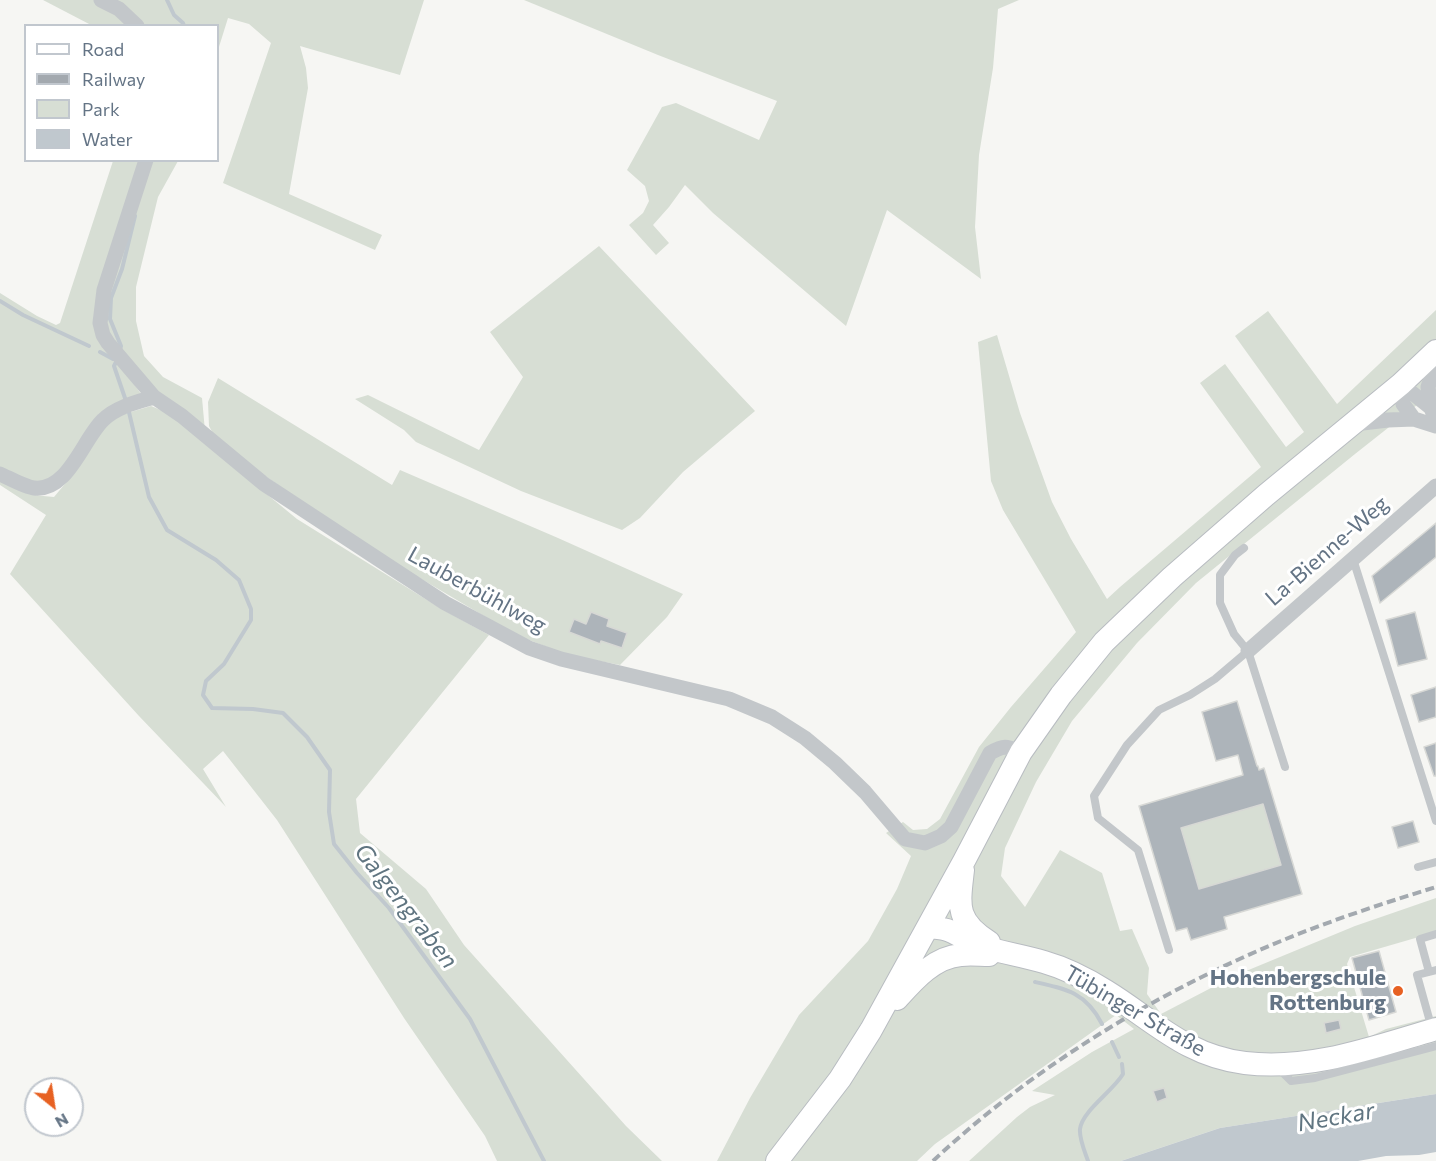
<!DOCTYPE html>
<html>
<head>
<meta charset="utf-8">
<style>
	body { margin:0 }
	#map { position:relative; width:1436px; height:1161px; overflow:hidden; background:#f6f6f3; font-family:Commissioner,sans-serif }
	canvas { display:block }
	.legend { position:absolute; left:24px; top:24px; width:195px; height:138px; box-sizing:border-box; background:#fff; border:2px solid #c1c7ce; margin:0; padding:8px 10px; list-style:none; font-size:18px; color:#647485 }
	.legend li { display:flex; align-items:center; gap:12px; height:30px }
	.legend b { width:30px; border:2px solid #c1c7ce }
	.north { position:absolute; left:24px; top:1077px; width:60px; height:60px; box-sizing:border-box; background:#fff; border:2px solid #c1c7ce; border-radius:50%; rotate:150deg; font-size:16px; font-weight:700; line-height:24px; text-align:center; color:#647485 }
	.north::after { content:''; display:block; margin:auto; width:21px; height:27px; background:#e76122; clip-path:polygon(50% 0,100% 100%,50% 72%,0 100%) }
</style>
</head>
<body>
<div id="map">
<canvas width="1436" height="1161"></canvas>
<ul class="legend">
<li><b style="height:8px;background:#fff"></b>Road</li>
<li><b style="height:8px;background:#a3a9af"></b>Railway</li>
<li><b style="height:16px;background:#d7ded4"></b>Park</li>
<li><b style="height:16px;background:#c0c8ce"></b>Water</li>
</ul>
<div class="north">N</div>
</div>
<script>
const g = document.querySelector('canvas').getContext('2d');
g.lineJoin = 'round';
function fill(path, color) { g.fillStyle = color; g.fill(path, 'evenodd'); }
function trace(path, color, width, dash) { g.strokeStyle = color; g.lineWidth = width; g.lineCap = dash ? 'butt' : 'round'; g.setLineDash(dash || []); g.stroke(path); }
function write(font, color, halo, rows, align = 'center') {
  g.font = font + ' Commissioner,sans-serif'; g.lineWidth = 6; g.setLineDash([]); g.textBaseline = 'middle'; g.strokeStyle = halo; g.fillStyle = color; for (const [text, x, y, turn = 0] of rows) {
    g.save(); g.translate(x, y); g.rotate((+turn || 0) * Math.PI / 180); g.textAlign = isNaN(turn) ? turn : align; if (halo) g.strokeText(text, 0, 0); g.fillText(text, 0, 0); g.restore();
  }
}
const green = new Path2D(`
	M 43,0 L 424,0 L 400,75 L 300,46 L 306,68 L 308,88 L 289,194 L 382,235 L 375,250 L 223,183 L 271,43 L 249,24 L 228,18 L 218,50 L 218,26 L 91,25 Z
	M 524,0 L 1019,0 L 998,9 L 993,68 L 979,155 L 975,227 L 981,279 L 887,210 L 846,326 L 713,213 L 685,185 L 669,207 L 653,225 L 669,243 L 656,255 L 629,225 L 643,213 L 649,201 L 645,186 L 627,170 L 662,107 L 676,103 L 759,140 L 777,101 L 658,55 Z
	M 113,161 L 178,161 L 158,197 L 136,287 L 136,321 L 144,356 L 163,377 L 202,398 L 205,431 L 129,377 L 141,394 L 118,406 L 61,473 L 41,484 L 0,471 L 0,293 L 37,316 L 56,325 L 60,323 Z
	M 599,246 L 755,411 L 683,472 L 640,518 L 622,530 L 521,491 L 416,442 L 404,430 L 355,399 L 368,395 L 479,450 L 523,377 L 490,332 Z
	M 1436,310 L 1436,390 L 1355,454 L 1196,583 L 1137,643 L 1072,721 L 1036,782 L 1005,848 L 1001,876 L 1025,907 L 1060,850 L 1102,873 L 1120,931 L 1132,929 L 1149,968 L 1147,994 L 1161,1014 L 1234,976 L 1355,926 L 1436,898 L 1436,932 L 1350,957 L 1347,964 L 1369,1037 L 1386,1029 L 1436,1016 L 1436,1094 L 1220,1128 L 1121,1161 L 969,1161 L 1017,1117 L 1030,1107 L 1055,1095 L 1032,1091 L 1092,1052 L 1134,1029 L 1116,1015 L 935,1144 L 917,1161 L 717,1161 L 750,1098 L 799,1015 L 868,941 L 897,889 L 911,856 L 886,833 L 903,822 L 913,830 L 927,829 L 940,819 L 979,747 L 1011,707 L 1076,632 L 1003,510 L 991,481 L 978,342 L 997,335 L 1020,413 L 1052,502 L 1071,539 L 1107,599 L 1120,587 L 1261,467 L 1200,383 L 1225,364 L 1286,447 L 1304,432 L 1235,336 L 1268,311 L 1337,404 Z
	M 218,378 L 392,485 L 400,470 L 558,538 L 683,594 L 667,617 L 620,665 L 568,655 L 516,635 L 364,545 L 218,443 L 209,426 L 208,402 Z
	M 151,406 L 168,413 L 297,519 L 440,608 L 489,635 L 356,799 L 360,833 L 426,889 L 464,945 L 626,1126 L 662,1161 L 497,1161 L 485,1136 L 404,1018 L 277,820 L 223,751 L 203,769 L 226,807 L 139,716 L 10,574 L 46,515 L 0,485 L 0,478 L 33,495 L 54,497 L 69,479 L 92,441 L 114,417 Z
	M 1263,804 L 1281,865 L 1199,889 L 1181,828 Z`);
const water = new Path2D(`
	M 1436,1094 L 1436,1152 L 1419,1155 L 1386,1156 L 1358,1161 L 1121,1161 L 1220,1128 Z`);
const stream = new Path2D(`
	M 167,0 L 174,15 L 183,23 L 184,26
	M 0,301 L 23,315 L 89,346
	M 120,350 L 121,346 L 110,319 L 111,298 L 122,269 L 135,216
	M 100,352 L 113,359
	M 117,360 L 114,366 L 126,401
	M 128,408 L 149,497 L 167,530 L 216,560 L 239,580 L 251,609 L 251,620 L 224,664 L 206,681 L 203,695 L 212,708 L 253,709 L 283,713 L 307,737 L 330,770 L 329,812 L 334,844 L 357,873 L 389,908 L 470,1019 L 544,1161
	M 1035,982 C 1067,989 1086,993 1102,1024
	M 1112,1042 L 1119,1057
	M 1088,1161 C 1085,1152 1079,1139 1080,1129 C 1082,1111 1113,1091 1123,1074 L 1122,1064`);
const building = new Path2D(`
	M 1436,523 L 1436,557 L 1380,603 L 1372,576 Z
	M 591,612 L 609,619 L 607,626 L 627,633 L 622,648 L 601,641 L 600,644 L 569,632 L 574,619 L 586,624 Z
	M 1415,612 L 1427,659 L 1398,666 L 1386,620 Z
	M 1436,687 L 1436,717 L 1419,722 L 1411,695 Z
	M 1237,701 L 1257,766 L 1258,766 L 1259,770 L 1264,768 L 1302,894 L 1224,917 L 1227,929 L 1191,940 L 1187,928 L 1176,931 L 1139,806 L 1243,775 L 1238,755 L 1216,761 L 1202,712 ZM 1263,804 L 1281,865 L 1199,889 L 1181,828 Z
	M 1436,743 L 1436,776 L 1434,776 L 1424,747 Z
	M 1413,821 L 1419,842 L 1398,848 L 1392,827 Z
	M 1379,951 L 1396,1012 L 1369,1020 L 1352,958 Z
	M 1339,1020 L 1341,1029 L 1326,1033 L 1324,1023 Z
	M 1164,1088 L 1167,1098 L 1157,1102 L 1153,1091 Z`);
const service = new Path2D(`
	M 1244,548 L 1235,555 L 1220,575 L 1220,603 L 1234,634 L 1248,651 L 1285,767
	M 1353,559 L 1436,821
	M 1418,867 L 1436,862
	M 1169,950 L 1138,850 L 1098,818 L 1094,796 L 1127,745 L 1159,710 L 1190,695 L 1215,679 L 1248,651
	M 1429,972 L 1420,939 L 1436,934
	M 1432,1029 L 1417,975 L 1436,970
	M 1279,1069 L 1291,1081 L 1315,1078 L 1436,1046`);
const minor = new Path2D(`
	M 101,0 L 119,9 L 137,26
	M 146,160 L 104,290 L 100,323 L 103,335 L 108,343 L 154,397 L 182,416 L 264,484 L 445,603 L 529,648 L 561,659 L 729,699 L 772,717 L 805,738 L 835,763 L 865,792 L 905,839 L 925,843 L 941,836 L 951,827 L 990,753 C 1004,745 1006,746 1021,752
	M 1436,364 L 1428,387 L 1431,408 L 1436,420
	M 1401,384 L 1403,404 L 1414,419
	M 1401,384 L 1431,408
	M 1354,424 L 1388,420 L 1414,419 L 1436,426
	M 0,474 C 9,478 25,487 34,488 C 68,492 83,439 103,420 C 116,407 137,402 154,397
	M 1248,651 L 1436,486`);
const secondary = new Path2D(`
	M 963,870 C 959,905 955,921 989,942
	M 928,927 C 935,928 943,928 950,931 C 958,934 965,940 974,944 C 997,952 1021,955 1044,962 C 1065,968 1087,979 1106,991 C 1153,1020 1186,1056 1245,1063 C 1310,1071 1374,1047 1436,1029
	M 897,999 C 914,980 934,957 961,955 C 970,954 980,955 989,955
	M 777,1161 L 840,1079 L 871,1030 L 964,861 L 1021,752 L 1061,695 L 1104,642 L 1172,577 L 1266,495 L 1401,384 L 1436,351`);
const rail = new Path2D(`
	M 933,1161 C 1032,1068 1155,993 1281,941 C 1332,920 1384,903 1436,887`);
const markers = [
	[1398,991,6,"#e76122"]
];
const streetNames = [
	["La-Bienne-Weg",1327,551,-41],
	["Lauberbühlweg",477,590,29],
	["Tübinger Straße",1135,1011,30]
];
const poiNames = [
	["Hohenbergschule",1386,978],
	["Rottenburg",1386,1003]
];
const waterNames = [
	["Galgengraben",406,906,52],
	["Neckar",1336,1117,-10]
];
fill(green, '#d7ded4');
fill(water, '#c0c8ce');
trace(stream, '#c0c8ce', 4);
fill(building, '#adb4ba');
trace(building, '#d7d8d5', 1.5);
trace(secondary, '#b8bcc1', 24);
trace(service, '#c3c7ca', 8);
trace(minor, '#c3c7ca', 15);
trace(secondary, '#fff', 22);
trace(rail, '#a3a9af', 4, [9, 4.5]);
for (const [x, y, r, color] of markers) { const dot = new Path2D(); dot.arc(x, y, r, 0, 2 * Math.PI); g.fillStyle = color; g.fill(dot); trace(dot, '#fff', 2); }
write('22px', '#647485', '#fff', streetNames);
write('bold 22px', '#647485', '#fff', poiNames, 'right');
write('italic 24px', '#607581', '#fff', waterNames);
</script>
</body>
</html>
